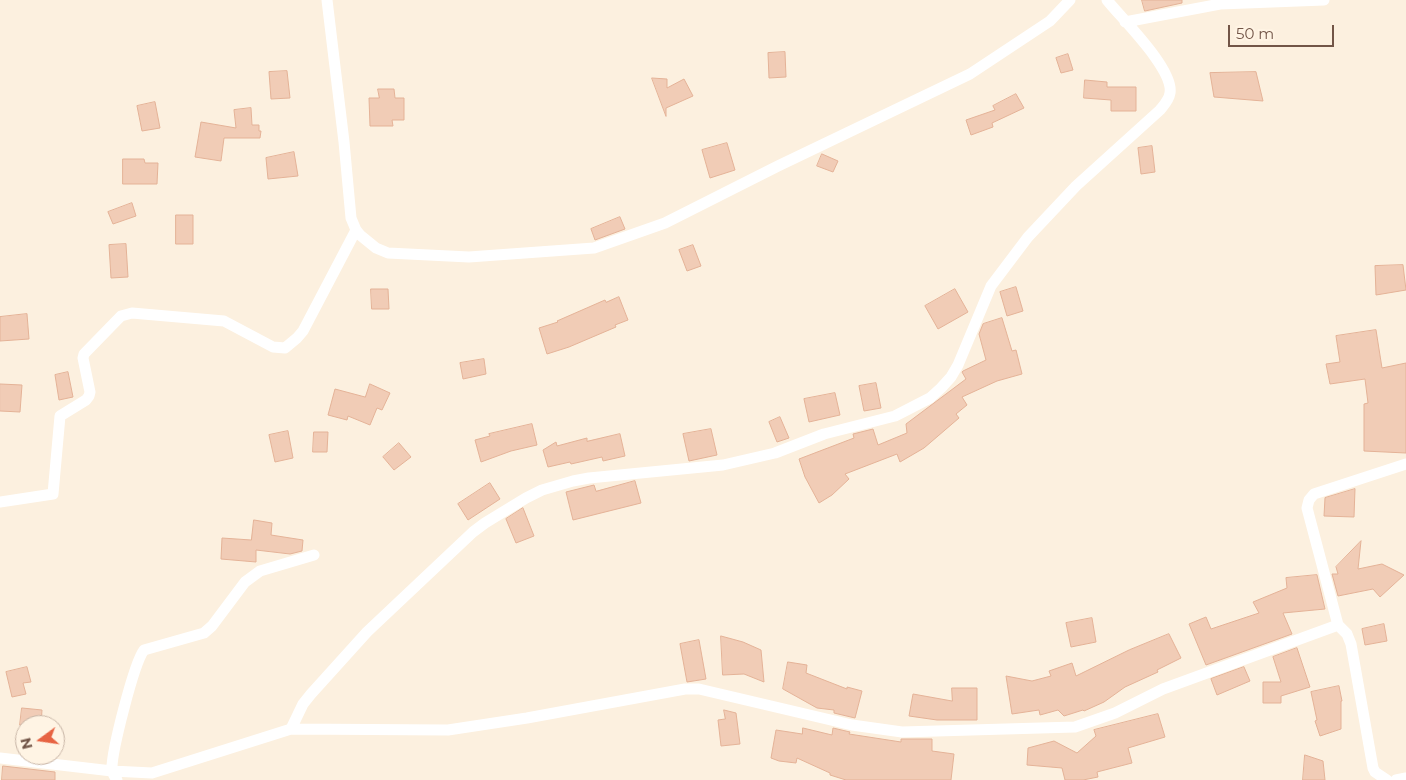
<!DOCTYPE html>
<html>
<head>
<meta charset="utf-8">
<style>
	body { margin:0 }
	#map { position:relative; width:1406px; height:780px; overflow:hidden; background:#fcf0df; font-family:Montserrat,sans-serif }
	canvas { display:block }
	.north { position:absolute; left:15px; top:715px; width:50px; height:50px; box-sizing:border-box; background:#fff4e4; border:1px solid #c7b4a5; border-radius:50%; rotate:256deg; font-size:14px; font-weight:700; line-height:20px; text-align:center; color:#725547 }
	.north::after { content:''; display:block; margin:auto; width:18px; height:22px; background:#e76342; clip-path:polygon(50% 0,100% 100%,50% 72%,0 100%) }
	.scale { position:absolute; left:1228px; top:25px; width:106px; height:22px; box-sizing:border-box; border:2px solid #725547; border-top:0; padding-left:6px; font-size:15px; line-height:18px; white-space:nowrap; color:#725547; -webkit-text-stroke:4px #fff4e4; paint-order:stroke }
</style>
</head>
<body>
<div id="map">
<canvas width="1406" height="780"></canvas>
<div class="north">N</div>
<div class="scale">50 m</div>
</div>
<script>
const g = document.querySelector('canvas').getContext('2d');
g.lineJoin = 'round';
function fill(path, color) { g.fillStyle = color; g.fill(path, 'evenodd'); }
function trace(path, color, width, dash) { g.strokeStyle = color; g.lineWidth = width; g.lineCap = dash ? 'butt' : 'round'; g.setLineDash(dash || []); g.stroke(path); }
const building = new Path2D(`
	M 1142,0 L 1182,0 L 1182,3 L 1145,11 Z
	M 785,52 L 786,77 L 769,78 L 768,53 Z
	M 1068,54 L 1073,70 L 1061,73 L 1056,58 Z
	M 287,71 L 290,98 L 271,99 L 269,72 Z
	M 1256,72 L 1263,101 L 1214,97 L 1210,73 Z
	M 652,78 L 667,79 L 667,88 L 684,79 L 693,96 L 666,108 L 666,116 Z
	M 1085,80 L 1107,82 L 1107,87 L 1136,87 L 1136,111 L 1111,111 L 1111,100 L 1084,98 Z
	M 378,89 L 394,89 L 395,98 L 404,98 L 404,120 L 392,120 L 393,126 L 370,126 L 369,98 L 379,98 Z
	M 1016,94 L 1024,108 L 992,123 L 993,127 L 971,135 L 966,120 L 995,110 L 993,106 Z
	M 155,102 L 160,128 L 142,131 L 137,106 Z
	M 251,108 L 252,125 L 259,125 L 259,131 L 261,131 L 260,138 L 224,138 L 221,161 L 195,157 L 201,122 L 236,128 L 234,110 Z
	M 727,143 L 735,170 L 710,178 L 702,150 Z
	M 1152,146 L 1155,172 L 1141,174 L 1138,148 Z
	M 294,152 L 298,176 L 268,179 L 266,158 Z
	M 822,154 L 838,161 L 833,172 L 817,166 Z
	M 123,159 L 144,159 L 145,163 L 158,163 L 157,184 L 123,184 Z
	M 132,203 L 136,216 L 113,224 L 108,212 Z
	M 176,215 L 193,215 L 193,244 L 176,244 Z
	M 620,217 L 625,229 L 595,240 L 591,229 Z
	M 126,244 L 128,277 L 111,278 L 109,245 Z
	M 693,245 L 701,266 L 687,271 L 679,250 Z
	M 1403,265 L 1406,290 L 1376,295 L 1375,266 Z
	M 1016,287 L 1023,311 L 1007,316 L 1000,292 Z
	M 371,289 L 388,289 L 389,309 L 372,309 Z
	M 955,289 L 968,312 L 938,329 L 925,306 Z
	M 619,297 L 628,320 L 615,325 L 616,327 L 569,347 L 547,354 L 539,328 L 558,322 L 557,321 L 605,300 L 606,302 Z
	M 27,314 L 29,339 L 0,341 L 0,317 Z
	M 1002,318 L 1012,351 L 1016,350 L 1022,374 L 997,381 L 962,397 L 967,405 L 956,414 L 959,418 L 924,448 L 900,462 L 897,454 L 845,474 L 849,479 L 832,495 L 819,503 L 805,477 L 799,459 L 854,438 L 853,434 L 873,429 L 878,445 L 907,433 L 906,424 L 966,379 L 962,372 L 963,371 L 986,360 L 979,334 L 983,324 Z
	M 1376,330 L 1382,368 L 1406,363 L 1406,453 L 1364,451 L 1364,404 L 1368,403 L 1365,379 L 1330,384 L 1326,364 L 1340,362 L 1336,336 Z
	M 484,359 L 486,374 L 463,379 L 460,363 Z
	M 68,372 L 73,397 L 59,400 L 55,375 Z
	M 876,383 L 881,408 L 864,411 L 859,386 Z
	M 0,384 L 22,385 L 20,412 L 0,411 Z
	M 370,384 L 390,393 L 382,410 L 377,408 L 370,425 L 348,416 L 347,420 L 328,415 L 335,389 L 365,397 Z
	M 835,393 L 840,415 L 809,422 L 804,399 Z
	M 780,417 L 789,438 L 777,442 L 769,422 Z
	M 532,424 L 537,445 L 511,451 L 481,462 L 475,440 L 490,436 L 489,434 Z
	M 711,429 L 717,455 L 689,461 L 683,434 Z
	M 288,431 L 293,458 L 275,462 L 269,435 Z
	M 314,432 L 328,432 L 327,452 L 313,452 Z
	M 620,434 L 625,456 L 603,461 L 602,457 L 571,464 L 570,462 L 548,467 L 543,450 L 556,442 L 557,446 L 587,438 L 587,441 Z
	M 399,443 L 411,457 L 394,470 L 383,457 Z
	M 635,481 L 641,503 L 573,520 L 566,492 L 594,485 L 596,491 Z
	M 490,483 L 500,499 L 468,520 L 458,504 Z
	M 1355,489 L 1354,517 L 1324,516 L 1325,498 Z
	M 523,508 L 534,536 L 516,543 L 506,519 Z
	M 254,520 L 272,523 L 271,535 L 303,540 L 302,551 L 290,554 L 256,550 L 256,562 L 221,559 L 222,538 L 251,540 Z
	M 1361,541 L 1358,569 L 1382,564 L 1404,575 L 1380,597 L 1373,589 L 1338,596 L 1332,574 L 1338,574 L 1336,567 Z
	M 1317,575 L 1325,609 L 1283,613 L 1292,634 L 1206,665 L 1189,624 L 1206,617 L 1211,629 L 1259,613 L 1253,602 L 1287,588 L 1286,578 Z
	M 1092,618 L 1096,642 L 1071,647 L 1066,623 Z
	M 1384,624 L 1387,641 L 1365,645 L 1362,629 Z
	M 1169,634 L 1181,658 L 1157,670 L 1158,672 L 1125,687 L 1104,702 L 1084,711 L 1083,710 L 1064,716 L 1058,710 L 1040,715 L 1039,710 L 1012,714 L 1006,676 L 1032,681 L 1051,676 L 1049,671 L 1072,663 L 1076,676 L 1129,650 Z
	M 721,636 L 743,642 L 761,650 L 764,682 L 744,674 L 723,675 Z
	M 699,640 L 706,679 L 687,682 L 680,644 Z
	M 1297,648 L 1310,687 L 1281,696 L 1281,703 L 1263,703 L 1263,682 L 1281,682 L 1273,657 Z
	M 788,662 L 807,665 L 806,673 L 847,689 L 847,687 L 862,691 L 855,718 L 834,713 L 834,710 L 817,708 L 783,689 Z
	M 27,667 L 31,682 L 23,683 L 26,694 L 12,697 L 6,672 Z
	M 1244,667 L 1250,681 L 1217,695 L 1211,679 Z
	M 1339,686 L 1342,701 L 1341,701 L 1341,729 L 1320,736 L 1315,721 L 1317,720 L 1311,692 Z
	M 952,688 L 977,688 L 977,720 L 937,720 L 909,716 L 913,694 L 952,701 Z
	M 22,708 L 42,710 L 41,725 L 20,725 Z
	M 724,710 L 736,713 L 740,744 L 721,746 L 718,720 L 725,719 Z
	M 1158,714 L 1165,737 L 1128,748 L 1132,763 L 1097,772 L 1098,777 L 1083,780 L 1065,780 L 1062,768 L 1027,765 L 1028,748 L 1054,741 L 1077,753 L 1096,736 L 1094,730 Z
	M 803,728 L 832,735 L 833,728 L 850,732 L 849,734 L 901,742 L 901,739 L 932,739 L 932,751 L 954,754 L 951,780 L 846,780 L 830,775 L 830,773 L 797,758 L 796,763 L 779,761 L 771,758 L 776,730 L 802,734 Z
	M 1305,755 L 1323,761 L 1325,780 L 1303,780 Z
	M 3,766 L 55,772 L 55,780 L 2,780 Z`);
const minor = new Path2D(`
	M 327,0 L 344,142 L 351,218 L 356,230 L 360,235 L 376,248 L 388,253 L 469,257 L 594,248 L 665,223 L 778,166 L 970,74 L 1050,21 L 1070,0
	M 1125,22 L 1220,4 L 1324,0
	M 0,502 L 53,494 L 60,416 L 86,400 L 89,396 L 90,392 L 83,358 L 84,354 L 121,316 L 132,313 L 224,321 L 273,347 L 285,348 L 297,338 L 303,331 L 356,230
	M 291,729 L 303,704 L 311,694 L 367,632 L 473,532 L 485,523 L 526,498 L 542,490 L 573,481 L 589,478 L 723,465 L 775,453 L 824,434 L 895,416 L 930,398 L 941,388 L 951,377 L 958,365 L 991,286 L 1028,237 L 1076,186 L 1160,110 C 1164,105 1169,100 1170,93 C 1174,69 1122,19 1107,0
	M 0,758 L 112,771 L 152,773 L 291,729 L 448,730 L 527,718 L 685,689 L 699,689 L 852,725 L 902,732 L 1075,727 L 1115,713 L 1163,689 L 1338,625
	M 117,780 C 115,777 112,773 112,770 C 111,753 134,663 144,650 L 204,633 L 212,626 L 245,582 L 260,571 L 314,555
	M 1387,780 L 1375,772 L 1373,768 L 1351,644 L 1347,634 L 1338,625 L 1307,508 L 1309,500 L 1314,494 L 1406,464
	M 1396,780 L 1406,778`);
fill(building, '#f1ccb6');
trace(building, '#e4b297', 1);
trace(minor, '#fff', 11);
</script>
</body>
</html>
